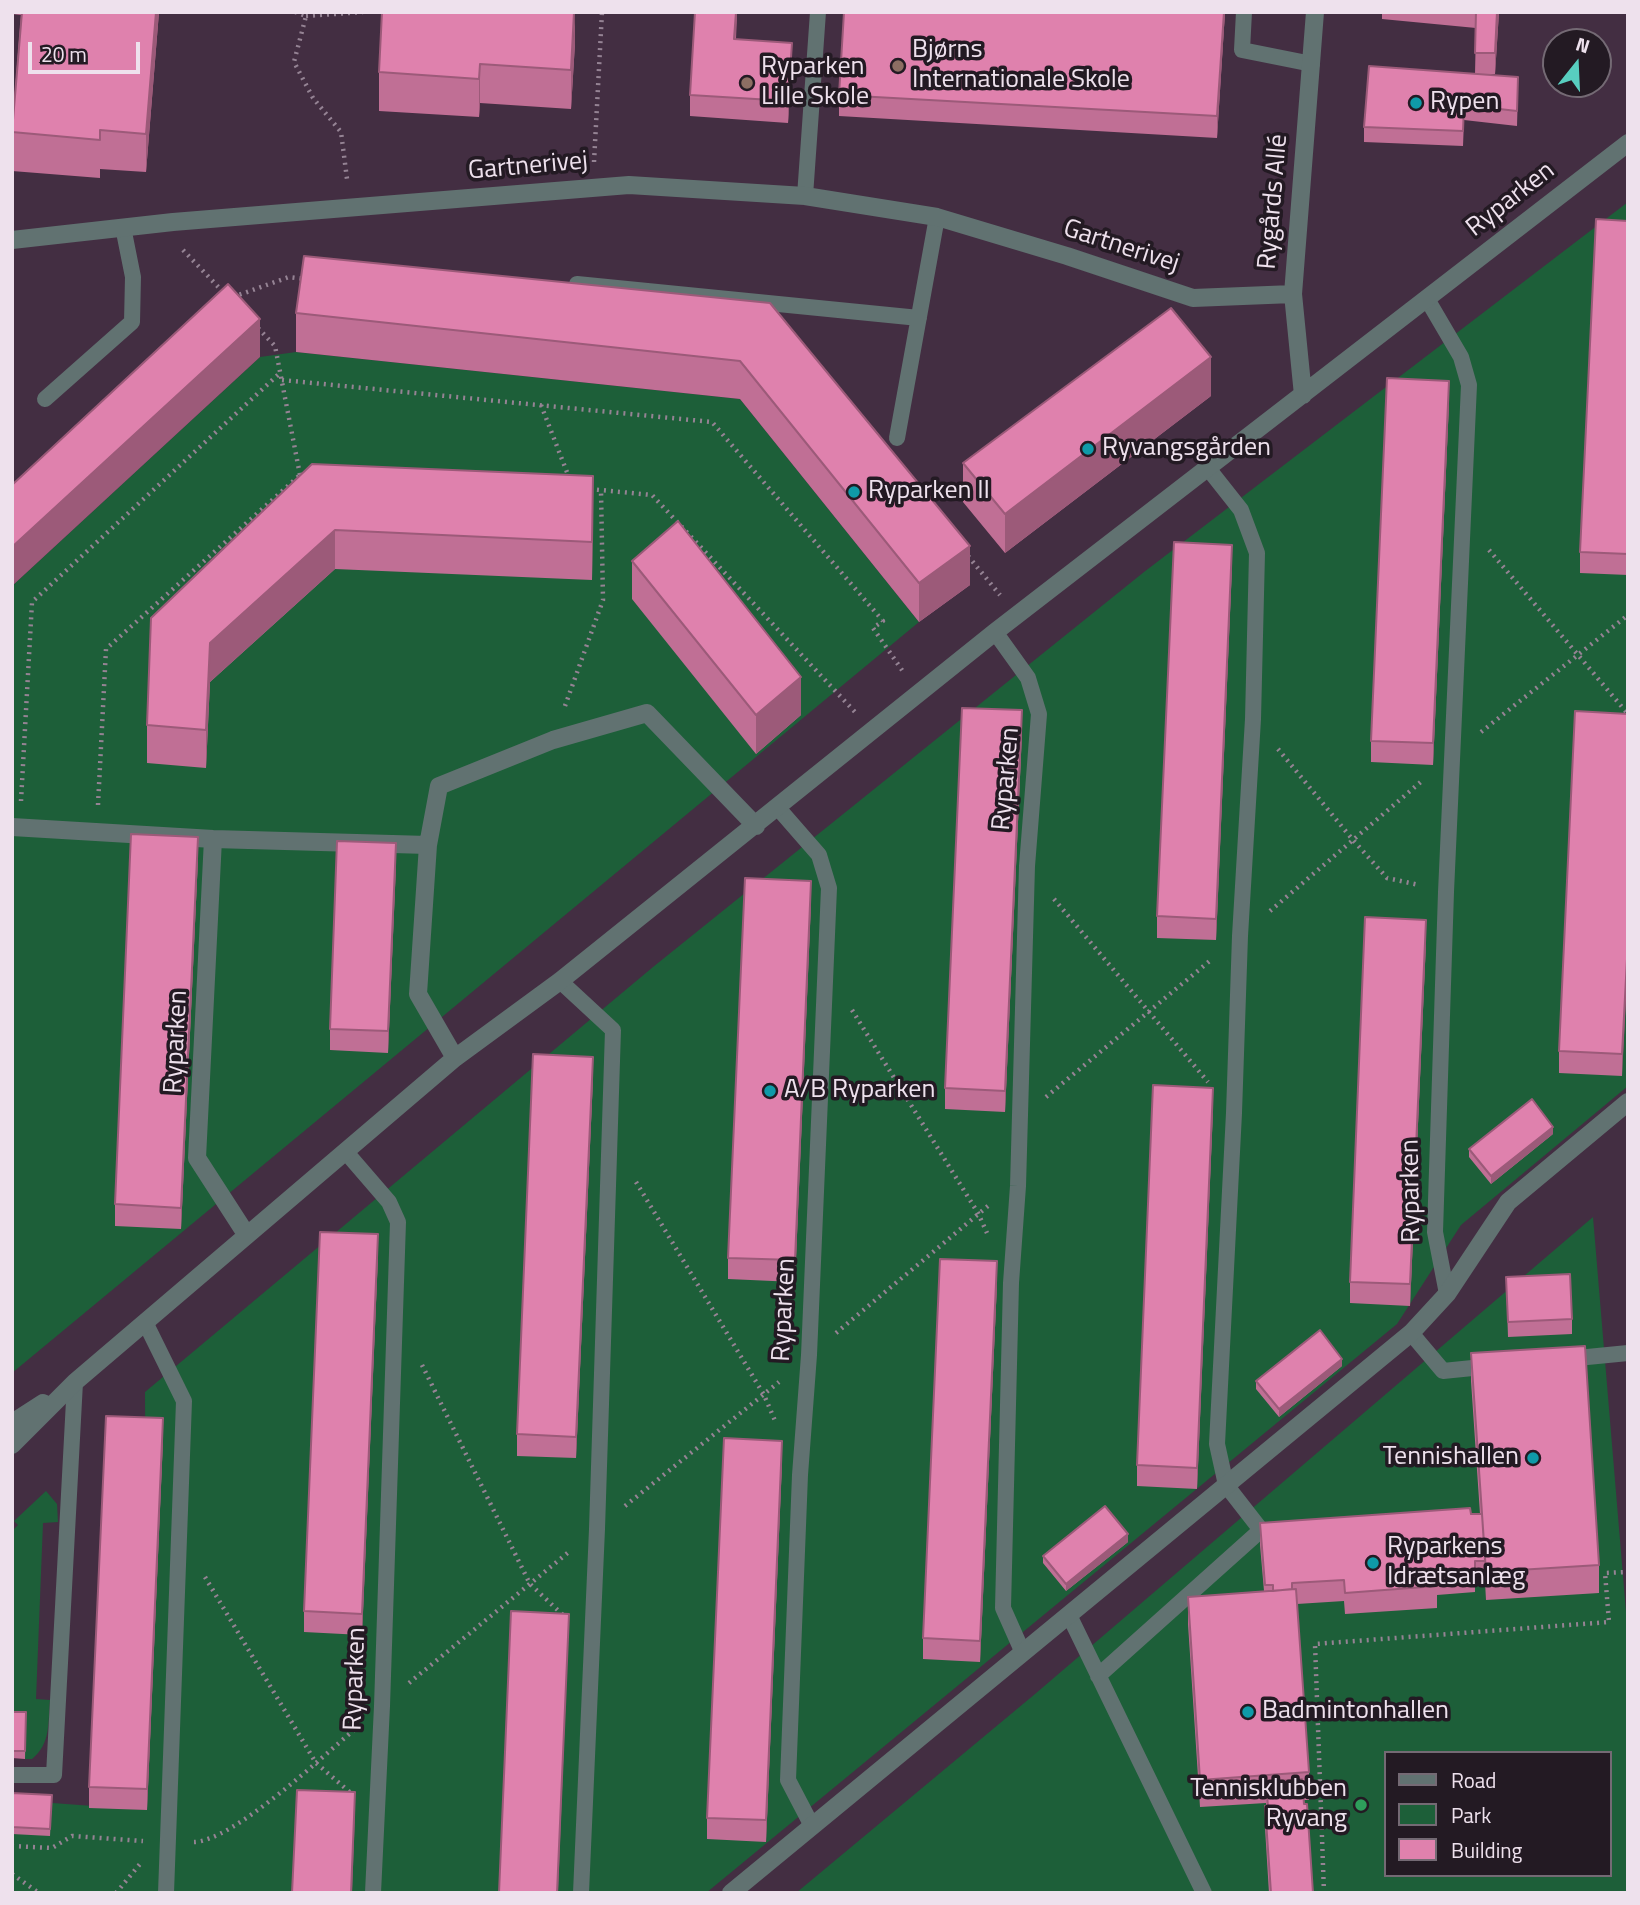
<!DOCTYPE html>
<html>
<head>
<meta charset="utf-8">
<style>
	body { margin:0 }
	#map { position:relative; width:1640px; height:1905px; overflow:hidden; background:#432e42; font-family:"Titillium Web",sans-serif }
	canvas { display:block }
	.frame { position:absolute; inset:0; border:14px solid #eee1ed; pointer-events:none }
	.legend { position:absolute; left:1384px; top:1751px; width:228px; height:126px; box-sizing:border-box; background:#231a23; border:2px solid #746a74; margin:0; padding:9px 12px; list-style:none; font-size:21px; color:#eee1ed }
	.legend li { display:flex; align-items:center; gap:14px; height:35px }
	.legend b { width:35px; border:2px solid #746a74 }
	.north { position:absolute; left:1542px; top:28px; width:70px; height:70px; box-sizing:border-box; background:#231a23; border:2px solid #746a74; border-radius:50%; rotate:18deg; font-size:19px; font-weight:700; line-height:28px; text-align:center; color:#eee1ed }
	.north::after { content:''; display:block; margin:auto; width:24px; height:32px; background:#58cec0; clip-path:polygon(50% 0,100% 100%,50% 72%,0 100%) }
	.scale { position:absolute; left:28px; top:42px; width:112px; height:32px; box-sizing:border-box; border:4px solid #eee1ed; border-top:0; padding-left:9px; font-size:21px; line-height:24px; white-space:nowrap; color:#eee1ed; -webkit-text-stroke:5px #231a23; paint-order:stroke }
</style>
</head>
<body>
<div id="map">
<canvas width="1640" height="1905"></canvas>
<div class="frame"></div>
<ul class="legend">
<li><b style="height:9px;background:#617271"></b>Road</li>
<li><b style="height:19px;background:#1d5f39"></b>Park</li>
<li><b style="height:19px;background:#df81ad"></b>Building</li>
</ul>
<div class="north">N</div>
<div class="scale">20 m</div>
</div>
<script>
const g = document.querySelector('canvas').getContext('2d');
g.lineJoin = 'round';
function fill(path, color) { g.fillStyle = color; g.fill(path, 'evenodd'); }
function trace(path, color, width, dash) { g.strokeStyle = color; g.lineWidth = width; g.lineCap = dash ? 'butt' : 'round'; g.setLineDash(dash || []); g.stroke(path); }
function write(font, color, halo, rows, align = 'center') {
  g.font = font + ' "Titillium Web",sans-serif'; g.lineWidth = 7; g.setLineDash([]); g.textBaseline = 'middle'; g.strokeStyle = halo; g.fillStyle = color; for (const [text, x, y, turn = 0] of rows) {
    g.save(); g.translate(x, y); g.rotate((+turn || 0) * Math.PI / 180); g.textAlign = isNaN(turn) ? turn : align; if (halo) g.strokeText(text, 0, 0); g.fillText(text, 0, 0); g.restore();
  }
}
const green = new Path2D(`
	M 1628,202 L 1628,1086 L 1461,1225 L 1397,1324 L 706,1893 L 12,1893 L 12,1800 L 147,1810 L 145,1392 L 653,967 L 1144,572 Z
	M 296,352 L 740,399 L 919,622 L 12,1373 L 12,586 L 260,357 Z
	M 1593,1217 L 1628,1636 L 1628,1893 L 796,1893 L 1035,1694 ZM 1386,1753 L 1610,1753 L 1610,1875 L 1386,1875 Z
	M 46,1491 L 57,1504 L 58,1522 L 43,1523 L 36,1699 L 50,1700 C 48,1722 51,1744 32,1759 L 25,1759 L 12,1719 L 12,1531 L 18,1525 L 14,1521 Z`);
const path = new Path2D(`
	M 295,12 L 306,16 L 294,62 L 313,98 L 341,132 L 347,179
	M 306,16 L 363,12
	M 594,162 L 602,12
	M 183,250 L 225,294
	M 233,297 L 289,277 L 305,279
	M 258,328 L 275,346 L 300,475
	M 282,380 L 712,422 L 883,621 L 873,628 L 904,673
	M 541,405 L 570,480
	M 590,489 L 652,495 L 855,712
	M 1489,550 L 1628,714
	M 968,556 L 1000,595
	M 565,706 L 603,600 L 601,490
	M 1481,732 L 1628,615
	M 1278,749 L 1353,840 L 1387,878 L 1419,885
	M 21,801 L 32,602 L 281,372
	M 98,805 L 106,649 L 300,475 L 306,475
	M 1054,899 L 1208,1082
	M 1270,911 L 1423,780
	M 852,1010 L 978,1213 L 987,1233
	M 1046,1097 L 1212,959
	M 636,1182 L 764,1395 L 776,1423
	M 836,1333 L 988,1206
	M 422,1365 L 530,1584 L 565,1617
	M 625,1506 L 779,1382
	M 205,1577 L 316,1763 L 352,1794
	M 409,1683 L 570,1551
	M 194,1842 C 233,1841 323,1756 354,1730
	M 12,1846 L 52,1848 L 72,1836 L 143,1841
	M 12,1874 L 39,1893
	M 116,1893 L 140,1864
	M 1324,1893 L 1315,1644 L 1609,1622 L 1605,1573 L 1628,1572`);
const service = new Path2D(`
	M 1244,12 L 1242,50 L 1312,64
	M 805,196 L 818,12
	M 577,284 L 919,318
	M 1427,299 L 1461,357 L 1469,385 L 1446,892 L 1435,1232 L 1447,1294
	M 45,399 L 132,322 L 133,277 L 123,227
	M 897,438 L 937,217
	M 995,632 L 1028,678 L 1039,714 L 1027,866 L 1018,1186 L 1011,1283 L 1003,1608 L 1023,1653
	M 778,808 L 819,855 L 829,888 L 809,1355 L 800,1475 L 788,1780 L 812,1826
	M 560,981 L 613,1030 L 597,1529 L 581,1893
	M 345,1151 L 389,1202 L 398,1222 L 382,1706 L 373,1893
	M 145,1322 L 184,1401 L 166,1893
	M 1411,1333 L 1443,1371 L 1492,1366
	M 1567,1359 L 1628,1353
	M 1069,1615 L 1204,1893
	M 1098,1676 L 1261,1530 L 1226,1485 L 1217,1444 L 1234,1113 L 1240,936 L 1253,719 L 1257,553 L 1241,510 L 1207,467
	M 12,1775 L 54,1775 L 75,1382`);
const minor = new Path2D(`
	M 12,240 L 173,222 L 629,185 L 805,196 L 937,217 L 1067,256 L 1193,298 L 1293,294
	M 1303,395 L 1293,294 L 1315,12
	M 12,827 L 213,839 L 428,845
	M 213,839 L 197,1158 L 246,1234
	M 455,1058 L 418,994 L 428,845 L 439,786 L 553,740 L 647,713 L 756,826
	M 12,1423 L 43,1403
	M 12,1445 L 75,1382 L 455,1058 L 560,981 L 995,632 L 1628,143
	M 731,1893 L 1411,1333 L 1447,1294 L 1508,1202 L 1628,1102`);
const wall = new Path2D(`
	M 12,12 L 159,12 L 146,172 L 100,169 L 100,178 L 12,171 L 12,127 L 21,15 L 12,14 Z
	M 695,12 L 737,12 L 736,39 L 792,64 L 788,123 L 690,116 L 690,95 Z
	M 844,12 L 1225,12 L 1217,138 L 839,116 L 839,95 Z
	M 1382,12 L 1499,12 L 1495,74 L 1481,74 L 1518,91 L 1517,126 L 1464,120 L 1463,146 L 1364,142 L 1364,127 L 1475,74 L 1476,28 L 1382,19 Z
	M 575,43 L 571,109 L 480,103 L 479,117 L 379,111 L 379,72 Z
	M 1628,221 L 1628,575 L 1580,573 L 1580,552 Z
	M 770,303 L 970,585 L 919,622 L 740,399 L 296,352 L 296,313 Z
	M 1211,396 L 1005,553 L 963,502 L 963,463 Z
	M 1449,402 L 1433,765 L 1371,762 L 1371,741 Z
	M 312,464 L 593,515 L 592,580 L 335,569 L 210,682 L 206,768 L 147,763 L 147,725 Z
	M 632,561 L 801,715 L 756,754 L 632,599 Z
	M 1232,566 L 1216,940 L 1157,938 L 1157,916 Z
	M 1628,714 L 1622,1076 L 1559,1073 L 1559,1051 Z
	M 1022,732 L 1005,1112 L 945,1109 L 945,1088 Z
	M 198,858 L 181,1229 L 115,1226 L 115,1204 Z
	M 396,864 L 388,1053 L 330,1050 L 330,1029 Z
	M 811,902 L 795,1282 L 728,1279 L 728,1258 Z
	M 1426,941 L 1410,1306 L 1350,1303 L 1350,1282 Z
	M 593,1078 L 576,1458 L 517,1456 L 517,1434 Z
	M 1213,1109 L 1197,1489 L 1137,1486 L 1137,1465 Z
	M 1553,1134 L 1491,1184 L 1469,1157 L 1469,1149 Z
	M 378,1255 L 362,1635 L 304,1632 L 304,1611 Z
	M 1506,1277 L 1572,1319 L 1572,1334 L 1508,1337 Z
	M 997,1283 L 980,1662 L 923,1659 L 923,1638 Z
	M 1471,1353 L 1599,1565 L 1599,1593 L 1486,1600 L 1485,1582 L 1475,1583 L 1475,1592 L 1437,1595 L 1437,1608 L 1345,1614 L 1344,1601 L 1297,1604 L 1309,1772 L 1309,1800 L 1304,1800 L 1313,1893 L 1269,1893 L 1265,1828 L 1266,1803 L 1200,1807 L 1188,1624 L 1188,1597 L 1264,1591 L 1260,1545 L 1260,1523 L 1480,1514 L 1471,1381 Z
	M 1342,1366 L 1279,1417 L 1256,1389 L 1256,1381 Z
	M 163,1439 L 147,1810 L 89,1808 L 89,1787 Z
	M 782,1462 L 766,1842 L 707,1839 L 707,1818 Z
	M 1128,1542 L 1066,1591 L 1043,1563 L 1043,1556 Z
	M 12,1712 L 26,1712 L 25,1759 L 12,1758 Z
	M 12,1793 L 52,1795 L 50,1836 L 12,1834 Z`);
const shadedWall = new Path2D(`
	M 156,12 L 159,12 L 146,172 L 146,134 Z
	M 575,12 L 575,43 L 571,109 L 571,70 Z
	M 736,12 L 737,12 L 734,60 L 734,39 Z
	M 1224,12 L 1225,12 L 1217,138 L 1217,116 Z
	M 1497,12 L 1499,12 L 1495,74 L 1495,53 Z
	M 792,43 L 792,64 L 788,123 L 788,101 Z
	M 480,64 L 480,103 L 479,117 L 479,79 Z
	M 260,319 L 260,357 L 12,586 L 12,547 Z
	M 1211,357 L 1211,396 L 1005,553 L 1005,514 Z
	M 1449,381 L 1449,402 L 1433,765 L 1433,743 Z
	M 593,476 L 593,515 L 592,580 L 592,542 Z
	M 335,530 L 335,569 L 210,682 L 206,768 L 206,730 L 210,643 Z
	M 1232,545 L 1232,566 L 1216,940 L 1216,919 Z
	M 970,546 L 970,585 L 919,622 L 919,583 Z
	M 801,677 L 801,715 L 756,754 L 756,715 Z
	M 1022,710 L 1022,732 L 1005,1112 L 1005,1091 Z
	M 198,837 L 198,858 L 181,1229 L 181,1208 Z
	M 396,843 L 396,864 L 388,1053 L 388,1031 Z
	M 811,881 L 811,902 L 795,1282 L 795,1260 Z
	M 1426,920 L 1426,941 L 1410,1306 L 1410,1284 Z
	M 1628,940 L 1628,962 L 1622,1076 L 1622,1054 Z
	M 593,1057 L 593,1078 L 576,1458 L 576,1437 Z
	M 1213,1088 L 1213,1109 L 1197,1489 L 1197,1468 Z
	M 1553,1127 L 1553,1134 L 1491,1184 L 1491,1176 Z
	M 378,1234 L 378,1255 L 362,1635 L 362,1614 Z
	M 997,1261 L 997,1283 L 980,1662 L 980,1641 Z
	M 1342,1359 L 1342,1366 L 1279,1417 L 1279,1409 Z
	M 163,1418 L 163,1439 L 147,1810 L 147,1789 Z
	M 782,1441 L 782,1462 L 766,1842 L 766,1820 Z
	M 1128,1534 L 1128,1542 L 1066,1591 L 1066,1584 Z
	M 569,1614 L 558,1893 L 557,1893 Z
	M 355,1792 L 355,1814 L 352,1893 L 351,1893 Z`);
const building = new Path2D(`
	M 22,12 L 156,12 L 146,134 L 100,130 L 100,140 L 12,132 Z
	M 382,12 L 574,12 L 571,70 L 480,64 L 479,79 L 379,72 Z
	M 695,12 L 736,12 L 734,39 L 792,43 L 788,101 L 690,95 Z
	M 844,12 L 1224,12 L 1217,116 L 839,95 Z
	M 1476,12 L 1497,12 L 1495,53 L 1475,53 Z
	M 1369,66 L 1518,77 L 1517,111 L 1464,105 L 1463,131 L 1364,127 Z
	M 1596,219 L 1628,221 L 1628,554 L 1580,552 Z
	M 304,256 L 770,303 L 970,546 L 919,583 L 740,361 L 296,313 Z
	M 228,284 L 260,319 L 12,547 L 12,485 Z
	M 1171,308 L 1211,357 L 1005,514 L 963,463 Z
	M 1387,378 L 1449,381 L 1433,743 L 1371,741 Z
	M 312,464 L 593,476 L 592,542 L 335,530 L 210,643 L 206,730 L 147,725 L 151,618 Z
	M 678,521 L 801,677 L 756,715 L 632,561 Z
	M 1174,542 L 1232,545 L 1216,919 L 1157,916 Z
	M 962,708 L 1022,710 L 1005,1091 L 945,1088 Z
	M 1575,711 L 1628,714 L 1628,940 L 1622,1054 L 1559,1051 Z
	M 131,834 L 198,837 L 181,1208 L 115,1204 Z
	M 337,841 L 396,843 L 388,1031 L 330,1029 Z
	M 745,878 L 811,881 L 795,1260 L 728,1258 Z
	M 1365,917 L 1426,920 L 1410,1284 L 1350,1282 Z
	M 533,1054 L 593,1057 L 576,1437 L 517,1434 Z
	M 1153,1085 L 1213,1088 L 1197,1468 L 1137,1465 Z
	M 1532,1099 L 1553,1127 L 1491,1176 L 1469,1149 Z
	M 320,1232 L 378,1234 L 362,1614 L 304,1611 Z
	M 940,1259 L 997,1261 L 980,1641 L 923,1638 Z
	M 1570,1274 L 1572,1319 L 1508,1322 L 1506,1277 Z
	M 1320,1330 L 1342,1359 L 1279,1409 L 1256,1381 Z
	M 1585,1346 L 1599,1565 L 1486,1572 L 1471,1353 Z
	M 106,1416 L 163,1418 L 147,1789 L 89,1787 Z
	M 724,1438 L 782,1441 L 766,1820 L 707,1818 Z
	M 1105,1506 L 1128,1534 L 1066,1584 L 1043,1556 Z
	M 1470,1508 L 1471,1514 L 1482,1514 L 1485,1561 L 1475,1561 L 1475,1571 L 1436,1574 L 1437,1586 L 1345,1593 L 1344,1580 L 1292,1583 L 1292,1589 L 1273,1591 L 1273,1585 L 1265,1585 L 1260,1523 Z
	M 1296,1589 L 1309,1772 L 1200,1780 L 1188,1597 Z
	M 511,1611 L 569,1614 L 557,1893 L 499,1893 Z
	M 12,1712 L 26,1712 L 25,1751 L 12,1751 Z
	M 1302,1779 L 1304,1804 L 1307,1804 L 1313,1893 L 1271,1893 L 1265,1806 L 1268,1807 L 1266,1782 Z
	M 297,1790 L 355,1792 L 351,1893 L 292,1893 Z
	M 12,1793 L 52,1795 L 50,1829 L 12,1827 Z`);
const markers = [
	[898,66,7,"#8d6e63"],
	[747,83,7,"#8d6e63"],
	[1416,103,7,"#0f9aa8"],
	[1088,449,7,"#0f9aa8"],
	[854,492,7,"#0f9aa8"],
	[770,1091,7,"#0f9aa8"],
	[1533,1458,7,"#0f9aa8"],
	[1373,1563,7,"#0f9aa8"],
	[1248,1712,7,"#0f9aa8"],
	[1361,1805,7,"#2e9e5b"]
];
const poiNames = [
	["Bjørns",912,51],
	["Internationale Skole",912,81],
	["Ryparken",761,68],
	["Lille Skole",761,98],
	["Rypen",1430,103],
	["Ryvangsgården",1102,449],
	["Ryparken II",868,492],
	["A/B Ryparken",784,1091],
	["Tennishallen",1519,1458,"right"],
	["Ryparkens",1387,1548],
	["Idrætsanlæg",1387,1578],
	["Badmintonhallen",1262,1712],
	["Tennisklubben",1347,1790,"right"],
	["Ryvang",1347,1820,"right"]
];
const streetNames = [
	["Gartnerivej",528,167,-5],
	["Ryparken",1511,200,-38],
	["Rygårds Allé",1274,202,-85],
	["Gartnerivej",1121,247,18],
	["Ryparken",1007,779,-85],
	["Ryparken",177,1042,-87],
	["Ryparken",1412,1191,-91],
	["Ryparken",785,1310,-87],
	["Ryparken",356,1679,-88]
];
fill(green, '#1d5f39');
trace(path, '#958394', 4.5, [2, 5]);
trace(service, '#617271', 16);
trace(minor, '#617271', 18);
fill(wall, '#c06f95');
fill(shadedWall, '#9c5a79');
fill(building, '#df81ad');
trace(building, '#9c5a79', 2);
for (const [x, y, r, color] of markers) { const dot = new Path2D(); dot.arc(x, y, r, 0, 2 * Math.PI); g.fillStyle = color; g.fill(dot); trace(dot, '#231a23', 2.5); }
write('26px', '#eee1ed', '#231a23', poiNames, 'left');
write('26px', '#eee1ed', '#231a23', streetNames);
</script>
</body>
</html>
